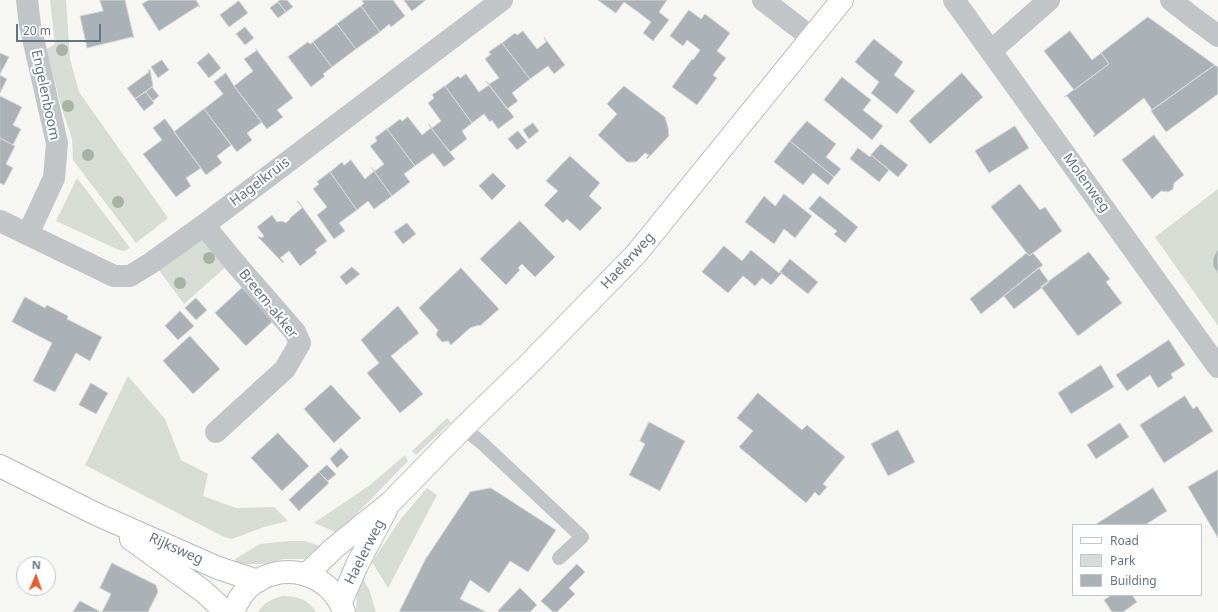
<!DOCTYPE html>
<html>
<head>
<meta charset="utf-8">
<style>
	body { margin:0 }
	#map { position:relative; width:1218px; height:612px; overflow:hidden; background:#f6f6f3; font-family:"Noto Sans",sans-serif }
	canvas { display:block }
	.legend { position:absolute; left:1072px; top:524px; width:130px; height:72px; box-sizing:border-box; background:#fff; border:1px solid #c1c7ce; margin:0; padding:5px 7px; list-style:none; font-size:12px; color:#657484 }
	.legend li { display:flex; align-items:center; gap:8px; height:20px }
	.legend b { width:20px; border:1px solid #c1c7ce }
	.north { position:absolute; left:16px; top:556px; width:40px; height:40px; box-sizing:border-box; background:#fff; border:1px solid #c1c7ce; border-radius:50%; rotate:2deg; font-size:11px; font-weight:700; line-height:16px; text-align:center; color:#657484 }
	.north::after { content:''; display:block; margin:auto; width:14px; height:18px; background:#e26027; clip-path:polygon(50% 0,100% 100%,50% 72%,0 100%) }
	.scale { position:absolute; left:16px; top:24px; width:85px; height:18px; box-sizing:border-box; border:2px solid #657484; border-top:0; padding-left:5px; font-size:12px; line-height:14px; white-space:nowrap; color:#657484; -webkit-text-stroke:3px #fff; paint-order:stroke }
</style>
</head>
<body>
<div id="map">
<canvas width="1218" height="612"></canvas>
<ul class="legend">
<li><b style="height:5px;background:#fff"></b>Road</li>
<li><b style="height:11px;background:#d7ddd4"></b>Park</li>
<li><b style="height:11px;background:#aab2b8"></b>Building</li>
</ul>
<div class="north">N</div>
<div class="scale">20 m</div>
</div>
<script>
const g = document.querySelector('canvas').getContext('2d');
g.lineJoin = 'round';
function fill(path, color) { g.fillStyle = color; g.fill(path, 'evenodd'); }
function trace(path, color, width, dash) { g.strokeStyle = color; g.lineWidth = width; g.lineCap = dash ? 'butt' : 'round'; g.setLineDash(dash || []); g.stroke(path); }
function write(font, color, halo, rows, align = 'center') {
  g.font = font + ' "Noto Sans",sans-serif'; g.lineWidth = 4; g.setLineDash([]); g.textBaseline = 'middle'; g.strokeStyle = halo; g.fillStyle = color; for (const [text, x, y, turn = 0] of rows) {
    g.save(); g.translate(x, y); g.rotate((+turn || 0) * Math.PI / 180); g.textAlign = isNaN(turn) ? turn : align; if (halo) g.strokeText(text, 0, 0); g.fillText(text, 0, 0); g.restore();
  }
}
const green = new Path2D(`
	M 50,0 L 66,0 L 70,59 L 79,92 L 168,218 L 136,243 L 73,160 L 72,139 L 62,109 L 46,49 L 55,44 Z
	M 77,178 L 130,248 L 124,251 L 119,250 L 56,221 Z
	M 1218,189 L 1218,326 L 1155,237 Z
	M 203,238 L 228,265 L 184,304 L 159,270 Z
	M 128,376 L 165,419 L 181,460 L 208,474 L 203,496 L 236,508 L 274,507 L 288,521 L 264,527 L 232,539 L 224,537 L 85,465 Z
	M 447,418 L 451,422 L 416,455 L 412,451 Z
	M 405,455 L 408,461 L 338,533 L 314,523 L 370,485 Z
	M 427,488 L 437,495 L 388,588 L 372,562 L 400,520 Z
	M 288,541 L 305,541 L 323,547 L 313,555 L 304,559 L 284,559 L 263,564 L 243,564 L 236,562 L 235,559 L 260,544 Z
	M 361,579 L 363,579 L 369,589 L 376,612 L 356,612 L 357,591 Z
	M 282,596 C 297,596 308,599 316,612 L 258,612 C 264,603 271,599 282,596 Z`);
const building = new Path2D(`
	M 100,0 L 125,0 L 134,38 L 132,37 L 87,48 L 80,16 L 103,11 Z
	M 149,0 L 196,0 L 200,7 L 198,6 L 159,31 L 142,4 Z
	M 280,0 L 287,0 L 293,7 L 286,12 L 278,2 Z
	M 364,0 L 393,0 L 405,16 L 391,27 L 389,24 L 380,32 L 361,6 L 364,3 L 362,1 Z
	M 404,0 L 426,0 L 412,11 Z
	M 598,0 L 667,0 L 659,12 L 669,20 L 653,41 L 643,33 L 651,22 L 638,12 L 624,2 L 616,13 Z
	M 239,1 L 248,13 L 229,27 L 220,15 Z
	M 278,2 L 286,12 L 278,18 L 270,8 Z
	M 361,6 L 380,32 L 356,49 L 337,24 Z
	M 689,10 L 701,19 L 705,14 L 730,33 L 717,51 L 726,58 L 713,75 L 717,78 L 697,105 L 672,87 L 692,59 L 693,60 L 700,50 L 687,40 L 683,46 L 670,36 Z
	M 1148,17 L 1215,65 L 1152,110 L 1144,98 L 1094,137 L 1093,136 L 1095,134 L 1067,96 L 1064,97 L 1109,64 L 1101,53 Z
	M 337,24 L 356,49 L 332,67 L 313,42 Z
	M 245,27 L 254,38 L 245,45 L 236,34 Z
	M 523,31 L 537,49 L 546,42 L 544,37 L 565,65 L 554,74 L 548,66 L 530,79 L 502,43 L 515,33 L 517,35 Z
	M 1070,31 L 1092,60 L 1101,53 L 1109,64 L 1074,90 L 1044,51 Z
	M 874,39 L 903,62 L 894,75 L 915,91 L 897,114 L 871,93 L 879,82 L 855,62 Z
	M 308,42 L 310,44 L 313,42 L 332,67 L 323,74 L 325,76 L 311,87 L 288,57 Z
	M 502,43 L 530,79 L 512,93 L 518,101 L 507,109 L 486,81 L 489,84 L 499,78 L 485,59 L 491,54 L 489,52 Z
	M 256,49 L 293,98 L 277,110 L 283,117 L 267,129 L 234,86 L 253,71 L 244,59 L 256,51 Z
	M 0,53 L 9,57 L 0,74 Z
	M 209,53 L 221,68 L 209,78 L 197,63 Z
	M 162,60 L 169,70 L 158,78 L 151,67 Z
	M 1215,65 L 1218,67 L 1218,94 L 1166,132 L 1151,111 Z
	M 150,70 L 153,86 L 135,99 L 127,88 L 149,72 L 148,71 Z
	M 226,73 L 234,86 L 262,122 L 247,133 L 252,140 L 237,152 L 204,109 L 223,94 L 214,82 Z
	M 962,73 L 983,97 L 930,144 L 909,121 Z
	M 466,74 L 479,92 L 489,85 L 486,81 L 514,117 L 498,129 L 492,120 L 490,122 L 484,114 L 472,123 L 445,86 L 458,76 L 460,78 Z
	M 0,75 L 7,79 L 0,93 Z
	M 842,77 L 871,100 L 863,110 L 883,126 L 872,140 L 824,100 Z
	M 445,86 L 472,123 L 462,131 L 467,139 L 450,152 L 428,124 L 429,124 L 432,128 L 441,121 L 428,103 L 434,98 L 432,95 Z
	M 624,86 L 665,117 L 668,127 L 669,136 L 647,159 L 646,158 L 649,155 L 645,153 L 636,162 L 627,162 L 598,135 L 617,114 L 607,104 Z
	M 152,87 L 159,96 L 153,101 L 146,92 Z
	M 146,92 L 154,103 L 144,111 L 135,99 Z
	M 0,96 L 22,107 L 13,125 L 21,129 L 13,145 L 0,138 Z
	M 204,109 L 231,145 L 217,156 L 222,163 L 206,175 L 174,132 Z
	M 408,117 L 422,135 L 431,128 L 455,159 L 444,167 L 433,153 L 415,166 L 387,129 L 400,119 L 402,121 Z
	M 165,119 L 201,168 L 186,178 L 191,186 L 176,197 L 143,154 L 162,140 L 153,128 Z
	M 807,121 L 836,144 L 826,157 L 841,169 L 834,177 L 790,141 Z
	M 533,123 L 539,131 L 529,139 L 523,130 Z
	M 1015,126 L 1029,148 L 989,173 L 975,151 Z
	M 387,129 L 415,166 L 404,174 L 410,182 L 392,196 L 371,167 L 375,171 L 384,164 L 370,146 L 377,141 L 375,138 Z
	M 518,131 L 527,142 L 517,150 L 508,139 Z
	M 1154,135 L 1184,175 L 1174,183 L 1173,189 L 1168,192 L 1161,191 L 1152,199 L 1122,160 Z
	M 0,138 L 15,146 L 6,164 L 13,168 L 4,185 L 0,183 Z
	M 790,141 L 834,177 L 828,185 L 813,173 L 803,185 L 774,162 Z
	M 881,144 L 908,165 L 898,177 L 871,155 Z
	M 858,148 L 870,157 L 871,155 L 889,170 L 879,182 L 850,159 Z
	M 570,156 L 600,183 L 589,196 L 602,208 L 580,231 L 567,219 L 563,223 L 544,205 L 558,191 L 546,181 Z
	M 351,160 L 365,179 L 374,171 L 392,196 L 374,209 L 368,201 L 357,210 L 330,172 L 342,162 L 344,165 Z
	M 330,172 L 357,210 L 339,223 L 345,231 L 334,239 L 317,215 L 327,207 L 313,189 L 319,184 L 317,182 Z
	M 493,173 L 506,186 L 492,200 L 479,186 Z
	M 1020,184 L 1040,210 L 1045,207 L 1062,231 L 1029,256 L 991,207 Z
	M 784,194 L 812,216 L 795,238 L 784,229 L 774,244 L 745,222 L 764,196 L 775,206 Z
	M 820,196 L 858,227 L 845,243 L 834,234 L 837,231 L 809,209 Z
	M 297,201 L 298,201 L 327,241 L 315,250 L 317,253 L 300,266 L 289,251 L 280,258 L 284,262 L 283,263 L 258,237 L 259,236 L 261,238 L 264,236 L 257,227 L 272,215 L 277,222 L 282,221 L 286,223 L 290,219 L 290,218 L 302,208 Z
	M 520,221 L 555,257 L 535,277 L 522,264 L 518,268 L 520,270 L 506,285 L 480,259 Z
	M 407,223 L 416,234 L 403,244 L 394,232 Z
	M 724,246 L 742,261 L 751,250 L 779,273 L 780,272 L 782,273 L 771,285 L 762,278 L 755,286 L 743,276 L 728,293 L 702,272 Z
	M 1218,249 L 1218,274 L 1213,266 L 1213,259 L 1216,252 Z
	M 1089,252 L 1110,279 L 1106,282 L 1122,303 L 1078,336 L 1041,287 Z
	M 1027,253 L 1029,256 L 1033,253 L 1043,265 L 981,314 L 970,299 Z
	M 790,259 L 818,282 L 808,294 L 780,272 Z
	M 352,267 L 360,274 L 346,285 L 340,277 Z
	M 461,268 L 499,309 L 480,326 L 479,325 L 470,328 L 451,345 L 448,341 L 442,342 L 436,335 L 438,330 L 419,308 Z
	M 1039,268 L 1049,282 L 1014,309 L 1004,296 Z
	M 242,288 L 273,321 L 246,346 L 215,313 Z
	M 25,297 L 45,308 L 47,305 L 68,316 L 67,319 L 102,337 L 90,361 L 76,353 L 55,392 L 33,381 L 52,343 L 12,322 Z
	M 196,298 L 207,310 L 196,320 L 185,308 Z
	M 398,306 L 419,333 L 391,356 L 423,394 L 400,413 L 367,373 L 379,363 L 361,340 Z
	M 180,311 L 194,326 L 178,340 L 165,326 Z
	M 190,336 L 220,369 L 193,394 L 163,361 Z
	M 1169,340 L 1185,365 L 1171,374 L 1173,378 L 1158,388 L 1150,375 L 1127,391 L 1116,375 Z
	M 1101,365 L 1114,387 L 1071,414 L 1058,393 Z
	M 91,383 L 108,393 L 96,414 L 79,405 Z
	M 331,385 L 361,418 L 334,443 L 304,409 Z
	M 758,393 L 802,430 L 807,425 L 845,457 L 823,484 L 827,487 L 819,496 L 815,492 L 806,503 L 739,447 L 753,431 L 737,418 Z
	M 1185,396 L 1193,409 L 1197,406 L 1213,431 L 1164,463 L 1140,425 Z
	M 649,422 L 685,441 L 660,491 L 629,475 L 645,444 L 640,441 Z
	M 1120,423 L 1129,437 L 1096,459 L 1087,445 Z
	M 898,430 L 915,462 L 888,476 L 871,444 Z
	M 278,433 L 309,466 L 282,491 L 251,458 Z
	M 341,448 L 349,457 L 337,468 L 330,459 Z
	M 327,465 L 336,474 L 328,481 L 319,472 Z
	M 1218,470 L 1218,538 L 1188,487 Z
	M 319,472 L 329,483 L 299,511 L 289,500 Z
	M 491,488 L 556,530 L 528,572 L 510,561 L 489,593 L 470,580 L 460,599 L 486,612 L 399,612 L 427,556 L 427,557 L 470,492 Z
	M 1153,488 L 1167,511 L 1145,525 L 1095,525 Z
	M 112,563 L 156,585 L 158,592 L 148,612 L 102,612 L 111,594 L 100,588 Z
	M 577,564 L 585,572 L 569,588 L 575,594 L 557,612 L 553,612 L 541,601 Z
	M 520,588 L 537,605 L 530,612 L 499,612 L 498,611 Z
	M 1112,595 L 1132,595 L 1137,602 L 1123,612 L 1112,612 L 1104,600 Z
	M 80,601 L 101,612 L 73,612 Z`);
const lane = new Path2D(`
	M 463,428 L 482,443 L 582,537 L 559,558`);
const street = new Path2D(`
	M 27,0 L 30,25 L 57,143 L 54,178 L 28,234
	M 763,0 L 812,38
	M 954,0 L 1218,367
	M 1171,0 L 1191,16 L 1218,36
	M 991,51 L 1049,0
	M 0,221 L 114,276 L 130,276 L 151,263 L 204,225 L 502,0
	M 204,225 L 235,263 L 295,332 L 300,343 L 285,369 L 216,432`);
const secondary = new Path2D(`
	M 0,466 L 96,514 L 218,568 L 258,581
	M 131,539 L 203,591 L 226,612
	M 307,574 L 334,548 L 391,502 L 463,428 L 528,365 L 636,254 L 842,0
	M 341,602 L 357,565 L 386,510
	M 233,612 C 237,603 240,595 248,588 C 279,559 330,571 344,612`);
const trees = [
	[62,50],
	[68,106],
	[88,155],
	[118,202],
	[209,258],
	[180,283]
];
const streetNames = [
	["Engelenboom",45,95,78],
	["Hagelkruis",260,182,-37],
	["Molenweg",1086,183,54],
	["Haelerweg",628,261,-47],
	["Breem-akker",268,304,51],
	["Rijksweg",176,549,24],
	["Haelerweg",365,552,-63]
];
fill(green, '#d7ddd4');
fill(building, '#aab2b8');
trace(building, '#d7d8d5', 1);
trace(secondary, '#b6babf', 24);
trace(lane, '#c1c5c8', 14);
trace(street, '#c1c5c8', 22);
trace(secondary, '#fff', 22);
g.fillStyle = '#a7b2a4';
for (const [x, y] of trees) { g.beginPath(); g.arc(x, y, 6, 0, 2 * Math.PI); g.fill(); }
write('14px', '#657484', '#fff', streetNames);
</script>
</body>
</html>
